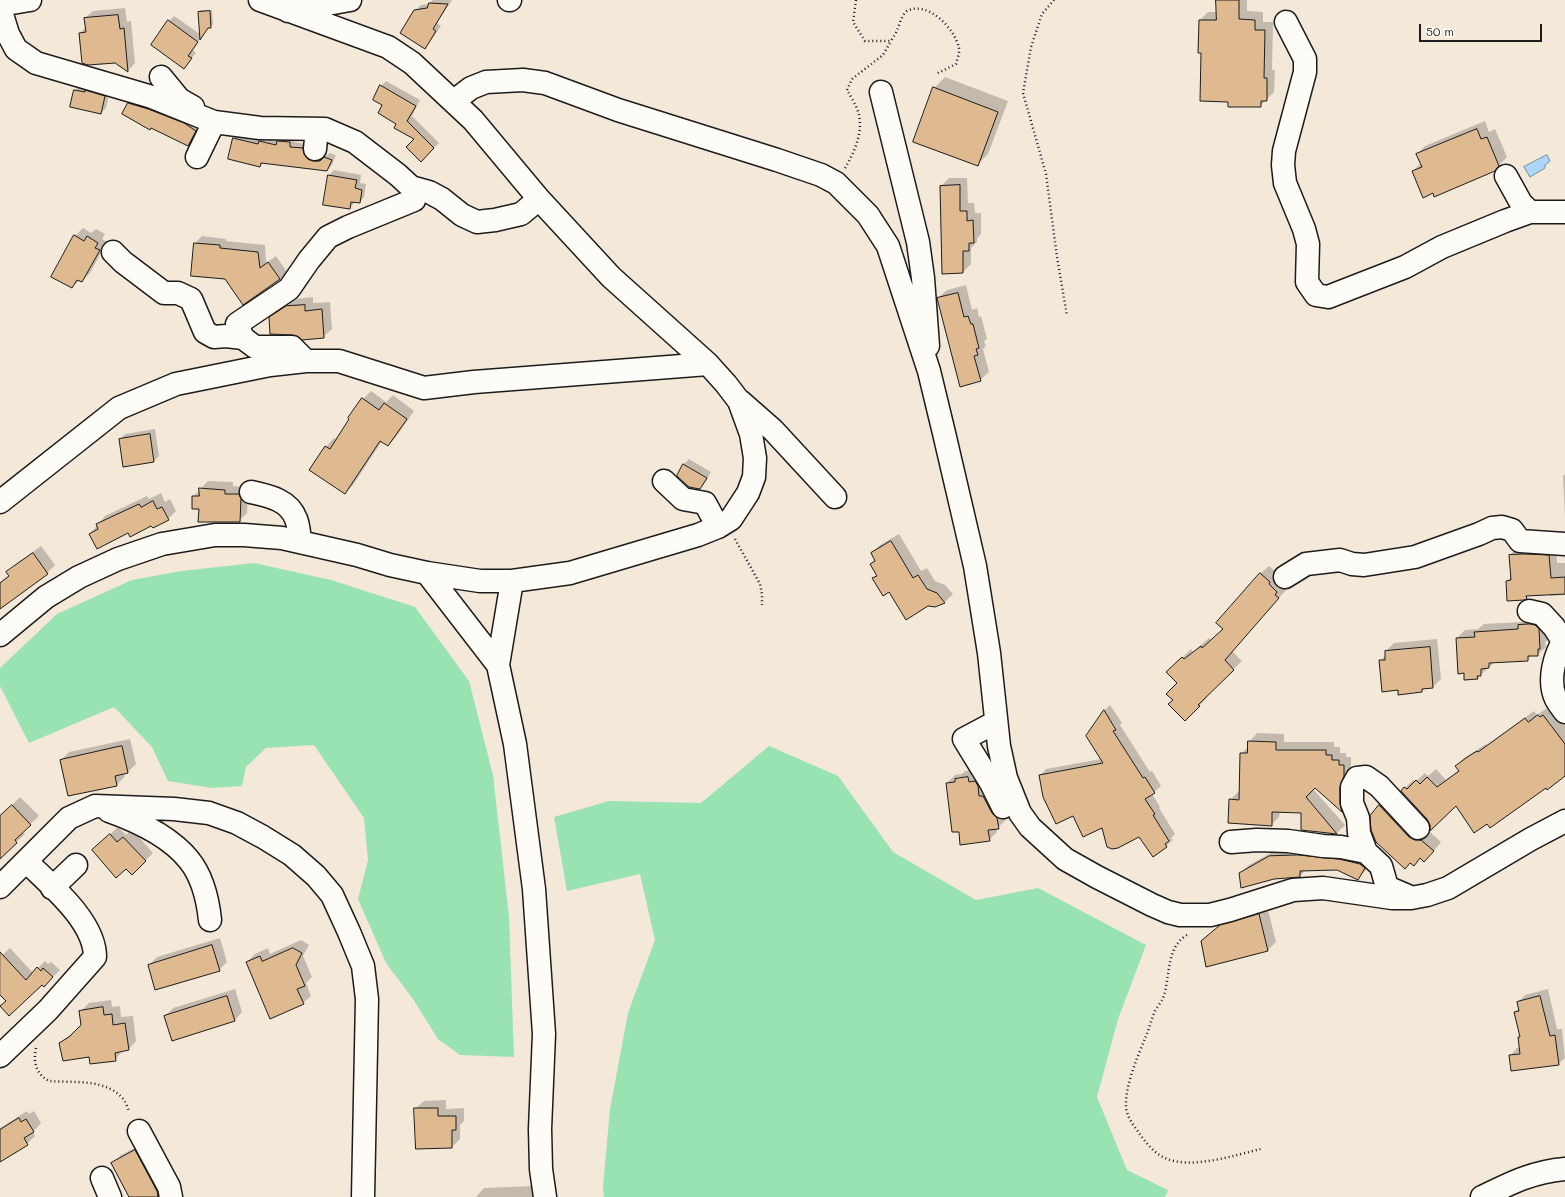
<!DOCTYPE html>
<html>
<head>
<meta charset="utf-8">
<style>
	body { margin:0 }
	#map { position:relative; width:1565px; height:1197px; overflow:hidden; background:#f4e8d8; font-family:Mali,sans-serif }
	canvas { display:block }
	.scale { position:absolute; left:1419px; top:24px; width:123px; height:18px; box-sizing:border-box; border:2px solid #1c1c1c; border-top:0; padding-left:5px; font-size:12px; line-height:14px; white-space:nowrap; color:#1c1c1c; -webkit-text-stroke:3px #fdfcf7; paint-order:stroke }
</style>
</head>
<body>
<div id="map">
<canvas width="1565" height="1197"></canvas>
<div class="scale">50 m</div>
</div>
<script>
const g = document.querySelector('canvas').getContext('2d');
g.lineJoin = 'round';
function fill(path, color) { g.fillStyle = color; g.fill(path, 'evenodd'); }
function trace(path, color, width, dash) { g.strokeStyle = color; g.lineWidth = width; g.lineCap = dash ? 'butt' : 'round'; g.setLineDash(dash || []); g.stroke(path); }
const green = new Path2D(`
	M 254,563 L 331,580 L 415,607 L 469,681 L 493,775 L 509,917 L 514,1057 L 460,1055 L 438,1039 L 413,999 L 386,963 L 358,899 L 368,860 L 364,818 L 314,745 L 266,748 L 246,767 L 242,786 L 212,788 L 168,781 L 152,747 L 114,707 L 29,743 L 0,686 L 0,668 L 57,614 L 132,580 L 181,571 Z
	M 769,746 L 838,776 L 893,852 L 976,900 L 1038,888 L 1146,945 L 1118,1019 L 1097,1097 L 1127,1170 L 1168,1190 L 1165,1197 L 604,1197 L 603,1187 L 610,1109 L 628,1013 L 655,940 L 640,874 L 567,891 L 554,817 L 609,801 L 701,803 Z`);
const water = new Path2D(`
	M 1547,155 L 1550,161 L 1545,165 L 1545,168 L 1530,177 L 1524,167 Z`);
const shadow = new Path2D(`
	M 433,0 L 452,0 L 437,23 L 441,26 L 430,42 L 425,48 L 415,11 L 421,5 L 429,4 Z
	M 1217,0 L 1247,0 L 1247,11 L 1263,12 L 1263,22 L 1273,22 L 1272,70 L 1275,70 L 1274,92 L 1260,106 L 1229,101 L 1202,52 L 1200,20 L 1208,12 L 1217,12 Z
	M 125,8 L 127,22 L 131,21 L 135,63 L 128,71 L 80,33 L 86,27 L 85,18 L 93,11 Z
	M 201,10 L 212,10 L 213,25 L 208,27 L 202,36 L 193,50 L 196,53 L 184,67 L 169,21 L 174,16 L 200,34 L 199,12 Z
	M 945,77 L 1008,101 L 988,154 L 977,165 L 934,88 Z
	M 386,81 L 420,100 L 412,116 L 439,143 L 421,160 L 416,139 L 398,123 L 384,105 L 381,86 Z
	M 81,85 L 110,91 L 106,108 L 101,113 L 72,106 L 75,90 Z
	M 134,98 L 201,125 L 193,140 L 188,145 L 152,127 L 150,129 L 129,104 Z
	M 1485,121 L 1489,132 L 1495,129 L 1507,157 L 1494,170 L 1434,192 L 1413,171 L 1421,163 L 1417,154 L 1425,146 Z
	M 239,134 L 262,139 L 265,136 L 279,140 L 283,136 L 295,138 L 294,142 L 307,144 L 319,157 L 326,156 L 330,153 L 336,155 L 332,165 L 327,170 L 264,162 L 260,166 L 234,139 Z
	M 334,170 L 361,175 L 360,183 L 366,184 L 364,197 L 359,202 L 355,202 L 350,208 L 324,204 L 329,175 Z
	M 949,178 L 967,178 L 968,203 L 974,203 L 975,213 L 981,213 L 981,234 L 977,239 L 977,242 L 971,248 L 971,264 L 963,272 L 941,186 Z
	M 83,228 L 91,233 L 96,229 L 105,234 L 102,239 L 107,242 L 90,273 L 82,281 L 80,280 L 72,287 L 75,236 Z
	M 202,236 L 226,239 L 226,241 L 265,245 L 266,263 L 276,256 L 287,272 L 280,279 L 243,303 L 225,278 L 195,243 Z
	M 966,285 L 972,310 L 977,308 L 979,317 L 981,316 L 987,339 L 984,341 L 986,346 L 983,349 L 989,372 L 980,380 L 938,298 L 947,290 Z
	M 313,297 L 313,303 L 330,302 L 332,329 L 323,337 L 270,318 L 279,309 L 295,299 Z
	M 371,391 L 386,402 L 393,395 L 414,411 L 396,437 L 388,445 L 382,441 L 353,485 L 345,493 L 326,447 L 334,438 L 337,440 L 363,399 Z
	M 155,429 L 159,456 L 154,461 L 120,439 L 125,434 Z
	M 689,459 L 711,472 L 705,483 L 700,488 L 678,475 L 684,464 Z
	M 1565,474 L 1565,518 L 1563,476 Z
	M 208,481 L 233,482 L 233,486 L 247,487 L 248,490 L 247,513 L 239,521 L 200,508 L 193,497 Z
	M 161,493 L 165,502 L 170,499 L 176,511 L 168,519 L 128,532 L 90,534 L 105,516 L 147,496 L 149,499 Z
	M 899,534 L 921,571 L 927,568 L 935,581 L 945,585 L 953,594 L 945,602 L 935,606 L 890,591 L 874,578 L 878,575 L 871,564 L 876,560 L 872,553 L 880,545 Z
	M 41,546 L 55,565 L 47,573 L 0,608 L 0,582 L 9,575 L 8,573 L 16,564 Z
	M 1517,548 L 1556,548 L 1557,563 L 1565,563 L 1565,595 L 1550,596 L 1550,593 L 1530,594 L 1526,598 L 1507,581 L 1512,576 L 1510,555 Z
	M 1269,566 L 1278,574 L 1283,586 L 1286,590 L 1232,651 L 1242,661 L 1206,696 L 1207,698 L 1185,720 L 1174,700 L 1178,683 L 1168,672 L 1191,649 L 1193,652 L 1209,638 L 1211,640 L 1224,629 L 1260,574 Z
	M 1527,617 L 1547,621 L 1548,640 L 1545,642 L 1546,647 L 1537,655 L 1532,655 L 1527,660 L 1495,662 L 1477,678 L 1465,672 L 1457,638 L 1465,630 L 1478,629 L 1484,624 L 1522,622 Z
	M 1437,639 L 1441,679 L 1433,687 L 1425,688 L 1422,691 L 1399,689 L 1380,661 L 1386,655 L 1386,651 L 1394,643 Z
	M 1110,705 L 1122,723 L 1120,725 L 1150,772 L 1152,771 L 1161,786 L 1152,794 L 1160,807 L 1159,808 L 1175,834 L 1171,838 L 1173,840 L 1166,846 L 1139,836 L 1102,827 L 1073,815 L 1040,776 L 1046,769 L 1101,759 L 1104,711 Z
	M 1547,708 L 1548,710 L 1552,708 L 1565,725 L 1565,774 L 1488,822 L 1456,805 L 1431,825 L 1428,819 L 1402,791 L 1413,780 L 1415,782 L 1425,773 L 1428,776 L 1436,769 L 1446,780 L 1459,770 L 1456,766 L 1464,758 L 1486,744 L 1487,745 L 1534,711 L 1537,715 Z
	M 1257,733 L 1284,734 L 1284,742 L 1334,742 L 1334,747 L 1340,747 L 1340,753 L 1346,753 L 1346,757 L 1351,757 L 1351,767 L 1347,778 L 1350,803 L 1342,810 L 1315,786 L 1313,789 L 1345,825 L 1337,833 L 1302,829 L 1302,812 L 1280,812 L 1279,817 L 1271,825 L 1230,800 L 1238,792 L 1240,792 L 1241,754 L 1249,746 L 1249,742 Z
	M 130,739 L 136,764 L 128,772 L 124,773 L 125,776 L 117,785 L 68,795 L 61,760 L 69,752 Z
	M 976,770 L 1005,810 L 1006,820 L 997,828 L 997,832 L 989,840 L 959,831 L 947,783 L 955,775 L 962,774 L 965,771 Z
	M 20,797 L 39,816 L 22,832 L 25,834 L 0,858 L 0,817 Z
	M 1388,798 L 1423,832 L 1430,832 L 1441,842 L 1433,852 L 1421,857 L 1414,864 L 1371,816 Z
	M 118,827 L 126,835 L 132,829 L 153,853 L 145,861 L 102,842 Z
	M 1278,849 L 1372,860 L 1366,870 L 1358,878 L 1338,869 L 1306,870 L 1300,876 L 1240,873 L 1249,865 Z
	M 1267,906 L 1276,942 L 1268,950 L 1202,942 L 1230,917 Z
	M 220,938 L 227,962 L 219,970 L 149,965 L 157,957 Z
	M 301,940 L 309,945 L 303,956 L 312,977 L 306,983 L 311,996 L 303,1003 L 247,962 L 255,954 L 268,948 L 270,954 Z
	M 10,948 L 33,973 L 45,961 L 48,964 L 51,962 L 60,970 L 52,978 L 7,1001 L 0,993 L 0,957 Z
	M 235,989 L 242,1012 L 234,1021 L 165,1016 L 173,1008 Z
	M 1548,989 L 1557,1029 L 1562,1029 L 1565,1058 L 1558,1064 L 1510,1056 L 1517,1048 L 1520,1048 L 1519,1038 L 1521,1036 L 1515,1012 L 1519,1008 L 1518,1002 L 1525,995 Z
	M 111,1000 L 112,1007 L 120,1006 L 121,1017 L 133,1016 L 136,1041 L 128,1050 L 123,1050 L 115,1060 L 90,1056 L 60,1043 L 82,1025 L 81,1011 L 89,1003 Z
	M 446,1100 L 446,1109 L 464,1108 L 464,1121 L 460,1125 L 460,1139 L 452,1147 L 415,1109 L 424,1101 Z
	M 27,1111 L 29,1114 L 34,1111 L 41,1123 L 33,1132 L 35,1136 L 27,1144 L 0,1161 L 0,1128 Z
	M 144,1143 L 170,1197 L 130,1197 L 113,1163 L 121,1155 Z
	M 534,1186 L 534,1197 L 476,1197 L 484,1188 Z`);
const building = new Path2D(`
	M 1216,0 L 1239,0 L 1239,19 L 1255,20 L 1255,30 L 1265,30 L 1264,78 L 1267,78 L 1267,101 L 1261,101 L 1261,107 L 1228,107 L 1228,102 L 1200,101 L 1201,53 L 1198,53 L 1199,20 L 1216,20 Z
	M 429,3 L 448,4 L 433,29 L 436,31 L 425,49 L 400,33 L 414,10 L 427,8 Z
	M 210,11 L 211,28 L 208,28 L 200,40 L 198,12 Z
	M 118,15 L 120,29 L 124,28 L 128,72 L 115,63 L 88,65 L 82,63 L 79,33 L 86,32 L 84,18 Z
	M 168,20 L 198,42 L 188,56 L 192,58 L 184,69 L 151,45 Z
	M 380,85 L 416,106 L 407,121 L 434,148 L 421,162 L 406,147 L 414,139 L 394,128 L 396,124 L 378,113 L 382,105 L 373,100 Z
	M 933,87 L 998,112 L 978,166 L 913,142 Z
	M 74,90 L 85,92 L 85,90 L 105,96 L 101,114 L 70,107 Z
	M 128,103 L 148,109 L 184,123 L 196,131 L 188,146 L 151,128 L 150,130 L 122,114 Z
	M 1477,129 L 1481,139 L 1487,137 L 1499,166 L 1495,171 L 1434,197 L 1433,193 L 1423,198 L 1412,171 L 1422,167 L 1416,154 Z
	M 233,138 L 258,144 L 259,141 L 276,145 L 277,141 L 290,142 L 290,147 L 303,148 L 304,154 L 308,159 L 314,161 L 320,161 L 324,157 L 332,160 L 327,171 L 261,163 L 260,167 L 228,159 Z
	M 328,175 L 357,180 L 355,188 L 362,190 L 360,203 L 351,202 L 350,209 L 323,205 Z
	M 960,185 L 960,211 L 967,211 L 967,221 L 973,220 L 974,243 L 969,243 L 969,251 L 963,251 L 963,273 L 942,274 L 940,186 Z
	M 74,235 L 84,241 L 87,236 L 98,243 L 95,248 L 100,250 L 82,282 L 77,280 L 72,288 L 51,277 Z
	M 194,243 L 220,245 L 220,248 L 258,252 L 260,268 L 268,262 L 280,279 L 243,305 L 225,279 L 191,276 Z
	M 958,293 L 964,317 L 968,316 L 971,324 L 973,324 L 979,348 L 976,349 L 978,355 L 974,356 L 981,381 L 960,387 L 937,298 Z
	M 305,305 L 305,311 L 322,309 L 324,338 L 302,340 L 297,336 L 292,335 L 270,334 L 269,317 L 286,306 Z
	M 362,398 L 379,410 L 384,403 L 407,419 L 388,446 L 380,441 L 345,494 L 309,470 L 325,446 L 330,449 L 349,419 L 348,418 Z
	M 150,434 L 154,462 L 123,467 L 119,439 Z
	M 683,464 L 707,478 L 700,489 L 689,487 L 677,476 Z
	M 199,488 L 225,490 L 225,494 L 239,494 L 241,498 L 240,522 L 198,522 L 199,509 L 192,509 L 192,496 L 199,496 Z
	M 153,501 L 157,509 L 162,507 L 169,520 L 153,528 L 151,526 L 130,537 L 128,533 L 97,549 L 89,534 L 98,529 L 96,524 L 139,504 L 141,507 Z
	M 891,541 L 913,578 L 918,575 L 927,589 L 937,593 L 945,603 L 935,607 L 928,606 L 906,620 L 889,592 L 883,596 L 872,578 L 877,576 L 870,564 L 875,561 L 871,553 Z
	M 33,553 L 48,574 L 0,609 L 0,583 L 9,576 L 6,572 Z
	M 1524,554 L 1549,555 L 1551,578 L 1565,577 L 1565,594 L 1526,596 L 1527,599 L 1524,600 L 1507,601 L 1506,581 L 1511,580 L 1509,555 Z
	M 1260,573 L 1270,582 L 1269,584 L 1277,592 L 1275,595 L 1279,598 L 1225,660 L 1234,670 L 1198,705 L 1200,706 L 1185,721 L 1168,704 L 1173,700 L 1166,694 L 1177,683 L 1166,672 L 1182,657 L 1184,659 L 1201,646 L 1202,648 L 1223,629 L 1216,623 Z
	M 1530,624 L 1535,625 L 1539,629 L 1540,649 L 1538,649 L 1538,656 L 1528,656 L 1528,661 L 1489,663 L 1489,668 L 1481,669 L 1481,676 L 1477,676 L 1478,679 L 1464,680 L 1464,673 L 1458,674 L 1456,638 L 1475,637 L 1474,632 L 1518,629 L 1518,625 Z
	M 1430,647 L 1433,688 L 1422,689 L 1422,692 L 1398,695 L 1398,690 L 1382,692 L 1379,660 L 1385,660 L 1385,651 Z
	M 1104,710 L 1116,730 L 1113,731 L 1143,778 L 1145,777 L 1155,793 L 1145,799 L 1155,814 L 1153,815 L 1169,841 L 1165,844 L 1167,847 L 1153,857 L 1139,837 L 1118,848 L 1112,849 L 1107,847 L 1102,828 L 1083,837 L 1073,816 L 1056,824 L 1043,797 L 1039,775 L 1103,763 L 1086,736 Z
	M 1538,715 L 1540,717 L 1543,715 L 1565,744 L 1565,776 L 1547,790 L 1546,788 L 1490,828 L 1487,824 L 1474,833 L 1456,806 L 1430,831 L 1430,825 L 1427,819 L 1401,791 L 1404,787 L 1407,789 L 1416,780 L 1420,784 L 1427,777 L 1437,787 L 1459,771 L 1455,766 L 1466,758 L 1477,751 L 1478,752 L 1525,718 L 1528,722 Z
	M 1248,741 L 1276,742 L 1276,750 L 1326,750 L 1326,755 L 1332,755 L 1332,760 L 1339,760 L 1339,765 L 1344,765 L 1344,776 L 1340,787 L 1340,803 L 1342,812 L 1315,788 L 1306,797 L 1337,834 L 1301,830 L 1301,813 L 1272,812 L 1272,826 L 1228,823 L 1229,799 L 1239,800 L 1240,753 L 1247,753 Z
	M 122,746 L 128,773 L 115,776 L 117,786 L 68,796 L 60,760 Z
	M 968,777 L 969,782 L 975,781 L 978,786 L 979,796 L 983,796 L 992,813 L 997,818 L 999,829 L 988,830 L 990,841 L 960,845 L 959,832 L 952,832 L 946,783 L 955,782 L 955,779 Z
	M 12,805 L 31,825 L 15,840 L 17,843 L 0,859 L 0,816 Z
	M 1379,805 L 1409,837 L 1415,840 L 1421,840 L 1434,851 L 1424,862 L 1420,858 L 1414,866 L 1410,863 L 1405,869 L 1376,842 L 1371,830 L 1370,816 Z
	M 110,834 L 117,842 L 123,837 L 146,861 L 132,875 L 126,869 L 116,878 L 92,850 Z
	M 1298,855 L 1339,859 L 1360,864 L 1365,868 L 1358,880 L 1337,870 L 1300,871 L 1300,877 L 1274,879 L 1241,888 L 1239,873 L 1269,856 Z
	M 1259,914 L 1268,951 L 1206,967 L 1201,941 L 1220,925 Z
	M 212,945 L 220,971 L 155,990 L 148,965 Z
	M 293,948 L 302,953 L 296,965 L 305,986 L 297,989 L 304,1004 L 270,1019 L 246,962 L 260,956 L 262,961 Z
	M 0,952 L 26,980 L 37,967 L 41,971 L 43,968 L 53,977 L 44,987 L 42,985 L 9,1016 L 0,1006 L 6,1001 L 0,995 Z
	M 227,996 L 235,1021 L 172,1041 L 164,1016 Z
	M 1540,996 L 1550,1036 L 1555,1035 L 1559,1065 L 1511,1071 L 1509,1055 L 1520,1054 L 1518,1037 L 1520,1037 L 1514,1012 L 1519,1011 L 1517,1002 Z
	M 103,1007 L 104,1015 L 112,1014 L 113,1025 L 125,1023 L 129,1050 L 115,1053 L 116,1061 L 90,1064 L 89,1057 L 63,1061 L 59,1043 L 69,1037 L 81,1025 L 79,1011 Z
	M 414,1108 L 438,1108 L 438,1116 L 456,1116 L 456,1130 L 452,1130 L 452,1148 L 416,1149 Z
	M 19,1118 L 21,1122 L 26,1119 L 34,1132 L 24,1138 L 28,1145 L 0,1162 L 0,1130 Z
	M 135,1150 L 157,1191 L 158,1197 L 129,1197 L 111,1163 Z`);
const path = new Path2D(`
	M 856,0 L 853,22 L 865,41 L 891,41 C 893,37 896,34 897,30 C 900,24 901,16 907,11 C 928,0 955,29 959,48 C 960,53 957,59 956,64 L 936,74
	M 1054,0 L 1042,14 L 1031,47 L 1023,93 L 1046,174 L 1057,257 L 1067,316
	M 845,168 C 854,153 863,133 859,115 C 857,106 851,97 847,90 L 852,79 L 883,55 L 891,41
	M 735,539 L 760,584 L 762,594 L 762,605
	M 1187,935 C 1165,948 1171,977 1163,998 C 1161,1003 1156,1008 1154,1013 C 1151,1021 1149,1029 1146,1036 C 1138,1056 1125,1085 1126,1106 C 1126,1116 1134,1126 1139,1133 C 1146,1143 1154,1153 1165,1158 C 1190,1170 1236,1155 1261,1149
	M 36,1048 C 33,1062 36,1074 49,1081 C 73,1083 107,1078 124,1100 C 126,1103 128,1108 129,1111`);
const minor = new Path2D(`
	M 509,0 L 510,0
	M 0,5 L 30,0
	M 0,8 L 8,34 L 16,49 L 36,63 L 152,97 L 214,122 L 260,128 L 325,129 L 355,142 L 398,175 L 411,187 L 414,193 L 414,200 L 348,227 L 328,237 L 309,260 L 289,289 L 237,324 L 243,338 L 255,347 L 292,347 L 306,361
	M 288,11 L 350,0
	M 1286,22 L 1305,59 L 1305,72 L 1284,151 L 1283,165 L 1285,183 L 1304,229 L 1308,244 L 1307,282 L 1316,295 L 1328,297 L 1405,267 L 1442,247 L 1505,221 L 1530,212 L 1565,212
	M 161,77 L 179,99 L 193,107
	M 881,92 L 918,242 L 923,278 L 928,346
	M 454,101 L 471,88 L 486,82 L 523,80 L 545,83 L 618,110 L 777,160 L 821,175 L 836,183 L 868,215 L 888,246 L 929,371 L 944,433 L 975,566 L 989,653 L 999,746 L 1006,778 L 1020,813 L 1030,827 L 1065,859 L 1097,877 L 1152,905 L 1168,912 L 1180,915 L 1210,915 L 1230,910 L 1293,890 L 1323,888 L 1392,898 L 1411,898 L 1427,895 L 1448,888 L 1531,839 L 1565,821
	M 315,149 L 317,129
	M 197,157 L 214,122
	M 1506,176 L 1521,203 L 1530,212
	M 411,187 L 429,192 L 442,199 L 462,215 L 477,222 L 495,220 L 521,214 L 539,199
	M 113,252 L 123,262 L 164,293 L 178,293 L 191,299 L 205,332 L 214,337 L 226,336 L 243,338
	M 740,401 L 773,430 L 835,497
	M 664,481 L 683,499 L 705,503 L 718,527
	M 251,492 C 269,496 289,500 296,519 C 299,526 299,534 300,541
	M 0,502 L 119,408 L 176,384 L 270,365 L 306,361 L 339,361 L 424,388 L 474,382 L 708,364
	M 427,573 L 498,665
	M 1285,577 L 1306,564 L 1340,560 L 1352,564 L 1364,565 L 1415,557 L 1479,534 L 1492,528 L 1502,527 L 1512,530 L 1520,541 L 1565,544
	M 512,581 L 498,665 L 515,744 L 534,889 L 544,1034 L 540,1129 L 541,1169 L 545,1197
	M 1529,611 L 1542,614 L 1554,627 L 1563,641
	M 0,635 L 46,597 L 79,577 L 118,559 L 162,544 L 215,535 L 244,535 L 282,538 L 357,555 L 390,565 L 427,573 L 480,581 L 512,581 L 570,573 L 698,535 L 718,527 L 731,519 L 748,493 L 754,477 L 755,458 L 751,434 L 739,401 L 726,384 L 708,364 L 611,277 L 539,199 L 473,120 L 412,63 L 388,47 L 260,0
	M 1565,638 C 1555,654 1547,680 1556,699 C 1558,703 1562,708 1565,712
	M 996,722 L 964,739 L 991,783 L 1003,807
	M 109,811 C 137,821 170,836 189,860 C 202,876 208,901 210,920
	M 1231,842 L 1257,840 L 1288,841 L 1323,846 L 1341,847 L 1366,852 L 1381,866 L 1387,887 L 1408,896
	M 1366,852 L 1359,833 L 1358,818 L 1352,803 L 1352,787 L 1357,778 L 1366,777 L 1379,786 L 1418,828
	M 0,887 L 69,818 L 95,806 L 174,809 L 209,813 L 237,823 L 263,837 L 292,855 L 316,876 L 332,895 L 349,932 L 363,966 L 367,999 L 363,1197
	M 52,888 L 76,865
	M 0,1056 L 48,1010 L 95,957 C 95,921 50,885 26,861
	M 139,1131 L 169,1187 L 171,1197
	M 102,1178 L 110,1197
	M 1482,1197 C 1511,1183 1532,1172 1565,1169`);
fill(green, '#99e2b1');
fill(water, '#acd5f7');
trace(water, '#728b9f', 1);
fill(shadow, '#0003');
fill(building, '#dfba90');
trace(building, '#1c1c1c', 1);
trace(minor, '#1c1c1c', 25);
trace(path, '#1c1c1c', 2.5, [1, 3]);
trace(minor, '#fdfcf7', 22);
</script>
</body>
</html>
